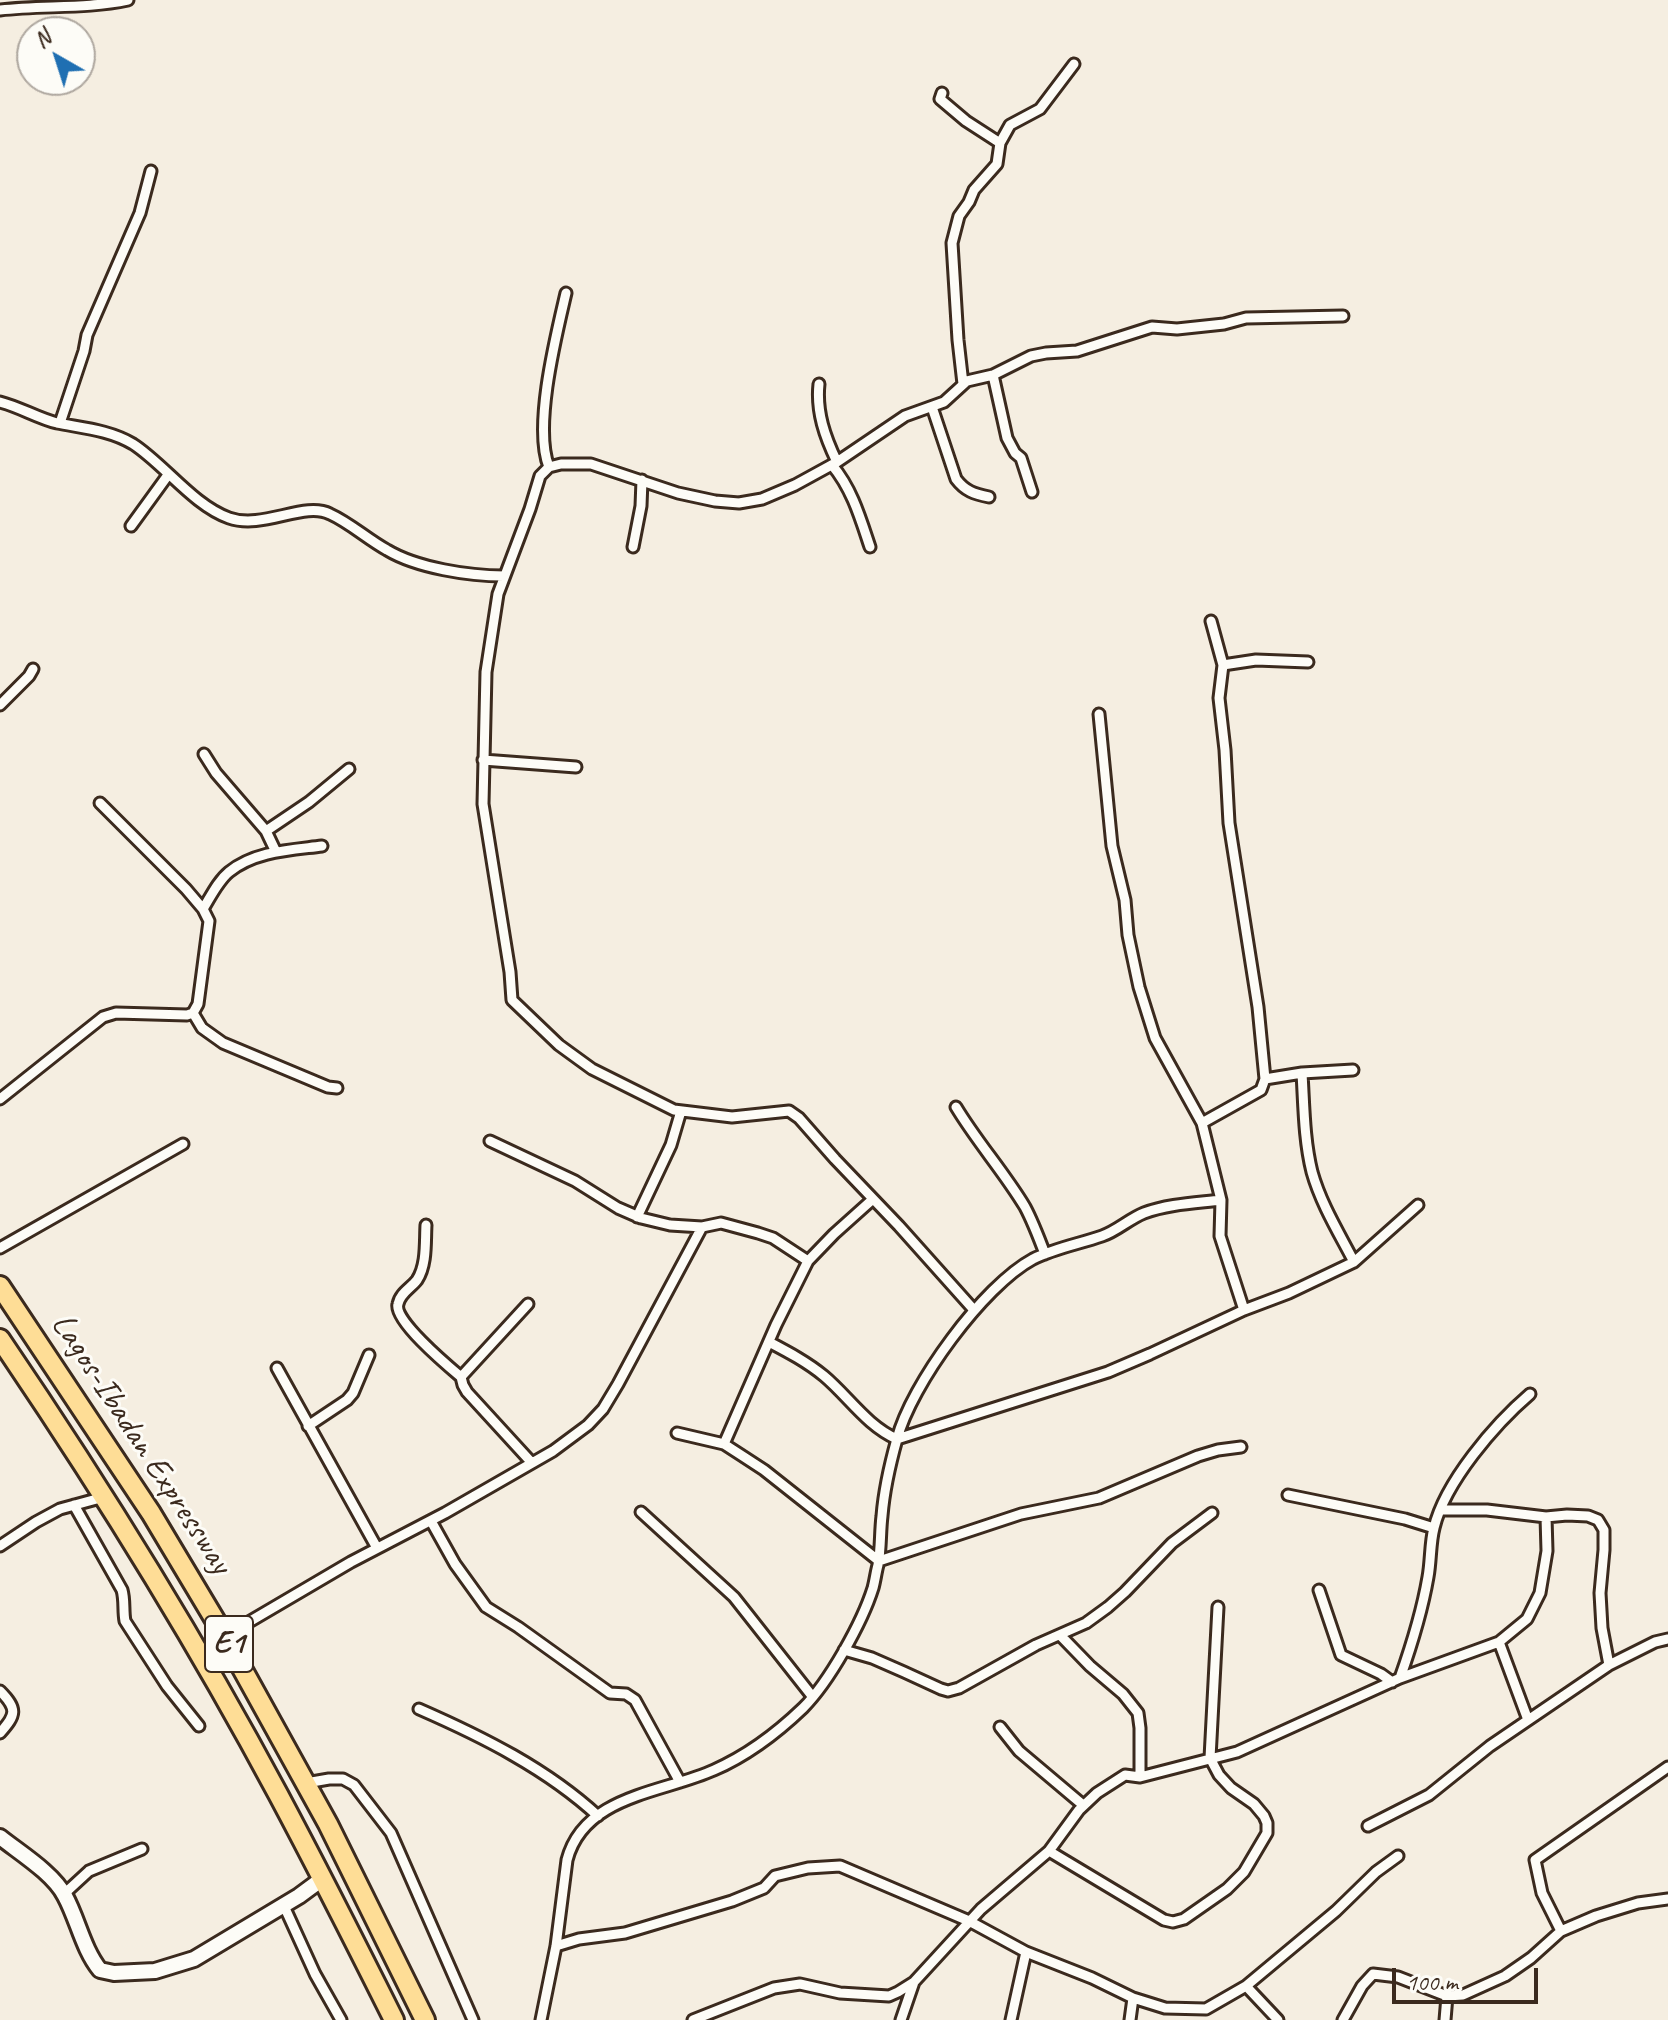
<!DOCTYPE html>
<html>
<head>
<meta charset="utf-8">
<style>
	body { margin:0 }
	#map { position:relative; width:1668px; height:2020px; overflow:hidden; background:#f5eee1; font-family:Caveat,sans-serif }
	canvas { display:block }
	.north { position:absolute; left:16px; top:16px; width:80px; height:80px; box-sizing:border-box; background:#fdfcf7; border:2px solid #afa8a0; border-radius:50%; rotate:321deg; font-size:22px; font-weight:700; line-height:32px; text-align:center; color:#3b2a1e }
	.north::after { content:''; display:block; margin:auto; width:28px; height:36px; background:#1f6fb2; clip-path:polygon(50% 0,100% 100%,50% 72%,0 100%) }
	.scale { position:absolute; left:1392px; top:1968px; width:146px; height:36px; box-sizing:border-box; border:4px solid #3b2a1e; border-top:0; padding-left:10px; font-size:24px; line-height:28px; white-space:nowrap; color:#3b2a1e; -webkit-text-stroke:6px #fdfcf7; paint-order:stroke }
</style>
</head>
<body>
<div id="map">
<canvas width="1668" height="2020"></canvas>
<div class="north">N</div>
<div class="scale">100 m</div>
</div>
<script>
const g = document.querySelector('canvas').getContext('2d');
g.lineJoin = 'round';
function trace(path, color, width, dash) { g.strokeStyle = color; g.lineWidth = width; g.lineCap = dash ? 'butt' : 'round'; g.setLineDash(dash || []); g.stroke(path); }
function write(font, color, halo, rows, align = 'center') {
  g.font = font + ' Caveat,sans-serif'; g.lineWidth = 6; g.setLineDash([]); g.textBaseline = 'middle'; g.strokeStyle = halo; g.fillStyle = color; for (const [text, x, y, turn = 0] of rows) {
    g.save(); g.translate(x, y); g.rotate((+turn || 0) * Math.PI / 180); g.textAlign = isNaN(turn) ? turn : align; if (halo) g.strokeText(text, 0, 0); g.fillText(text, 0, 0); g.restore();
  }
}
const street = new Path2D(`
	M 0,10 C 43,5 86,9 128,0
	M 942,93 L 940,99 L 966,121 L 1000,143
	M 993,375 L 1007,438 L 1015,453 L 1021,458 L 1032,492
	M 819,384 C 816,412 825,437 837,462
	M 963,384 L 958,340 L 952,243 L 959,216 L 969,202 L 974,190 L 997,164 L 1000,143 L 1010,125 L 1040,109 L 1074,64
	M 0,402 C 20,407 37,418 57,423 C 82,428 110,430 133,444 C 164,464 193,505 229,518 C 263,530 304,501 330,514 C 350,523 367,539 387,550 C 417,568 469,576 504,576
	M 932,407 L 956,479 C 965,491 974,494 989,497
	M 60,423 L 84,351 L 87,335 L 140,213 L 151,171
	M 832,465 C 852,489 860,517 870,547
	M 549,467 C 533,427 556,336 566,293
	M 131,526 L 168,475
	M 633,547 L 641,506 L 642,480
	M 1223,665 L 1256,660 L 1308,662
	M 0,705 L 29,676 L 33,669
	M 1099,714 L 1112,846 L 1125,900 L 1128,935 L 1139,987 L 1155,1038 L 1202,1123 L 1221,1200 L 1220,1236 L 1244,1310
	M 204,754 L 216,773 L 266,831 L 276,852
	M 483,760 L 576,767
	M 100,803 L 186,889 L 203,909 L 209,921 L 198,1004 L 193,1013
	M 266,831 L 309,802 L 349,769
	M 203,909 C 211,896 218,881 229,872 C 255,851 291,850 322,846
	M 193,1013 L 202,1028 L 223,1043 L 328,1087 L 337,1088
	M 1302,1073 C 1304,1106 1304,1140 1312,1172 C 1321,1204 1339,1233 1354,1262
	M 1265,1079 L 1302,1073 L 1353,1070
	M 0,1099 L 103,1017 L 116,1013 L 187,1015 L 193,1013
	M 956,1107 C 977,1142 1004,1172 1025,1207 C 1033,1222 1039,1238 1045,1254
	M 1202,1123 L 1261,1090 L 1265,1079 L 1258,1007 L 1229,823 L 1225,750 L 1219,698 L 1223,665 L 1211,621
	M 490,1141 L 575,1181 L 618,1208 L 641,1218 L 670,1225 L 702,1227 L 721,1223 L 758,1233 L 773,1238 L 808,1261
	M 637,1217 L 671,1145 L 681,1111
	M 426,1225 C 425,1242 427,1265 417,1280 C 411,1288 400,1293 398,1304 C 393,1320 448,1366 461,1377
	M 0,1248 L 183,1144
	M 528,1304 L 461,1377 L 463,1385 L 467,1392 L 532,1463
	M 974,1310 L 899,1226 L 835,1159 L 799,1118 L 789,1111 L 732,1117 L 674,1110 L 592,1069 L 559,1045 L 512,1000 L 510,972 L 483,804 L 486,672 L 498,594 L 530,509 L 540,476 L 549,467 L 561,464 L 591,464 L 678,493 L 715,501 L 739,503 L 762,499 L 795,485 L 837,462 L 905,416 L 944,402 L 967,381 L 993,375 L 1031,356 L 1046,353 L 1077,351 L 1152,327 L 1177,329 L 1224,324 L 1246,318 L 1343,316
	M 769,1342 C 788,1352 807,1362 824,1376 C 848,1396 867,1426 897,1439 L 1108,1372 L 1150,1354 L 1244,1310 L 1289,1293 L 1354,1262 L 1418,1205
	M 277,1368 L 377,1548
	M 308,1426 L 347,1400 L 353,1393 L 369,1355
	M 677,1433 L 724,1444 L 741,1455 L 764,1470 L 879,1561
	M 724,1444 L 776,1325 L 808,1261 L 834,1234 L 873,1199
	M 1288,1495 L 1405,1519 L 1434,1528
	M 74,1505 L 122,1590 C 125,1600 123,1611 125,1621 L 167,1686 L 199,1726
	M 1440,1510 L 1487,1510 L 1546,1517 L 1567,1515 L 1588,1516 L 1598,1520 L 1604,1530 L 1604,1550 L 1600,1593 L 1602,1628 L 1609,1665
	M 641,1512 L 734,1597 L 812,1696
	M 431,1521 L 455,1564 L 486,1607 L 518,1627 L 610,1693 L 626,1694 L 635,1700 L 680,1782
	M 0,1546 L 36,1522 L 60,1509 L 104,1497
	M 879,1561 L 1021,1514 L 1099,1498 L 1198,1456 L 1218,1450 L 1241,1447
	M 1319,1590 L 1341,1655 L 1381,1674 L 1392,1682
	M 1060,1635 L 1090,1666 L 1123,1694 L 1138,1713 L 1140,1728 L 1140,1777
	M 225,1636 L 351,1562 L 445,1513 L 553,1451 L 588,1425 L 603,1409 L 618,1384 L 702,1227
	M 1499,1642 L 1528,1720
	M 844,1650 L 872,1658 L 904,1672 L 941,1689 L 948,1691 L 959,1688 L 1036,1645 L 1086,1623 L 1108,1607 L 1125,1592 L 1172,1543 L 1212,1513
	M 1400,1678 C 1412,1644 1422,1612 1428,1577 C 1431,1561 1430,1543 1434,1528 C 1445,1482 1495,1424 1530,1394
	M 0,1691 C 18,1709 16,1715 0,1733
	M 419,1709 C 483,1737 547,1769 598,1816
	M 1000,1727 L 1019,1751 L 1083,1805
	M 306,1783 L 329,1779 L 343,1779 L 354,1785 L 391,1833 L 473,2020
	M 1368,1826 L 1429,1795 L 1490,1746 L 1609,1665 L 1655,1642 L 1668,1639
	M 1049,1851 L 1164,1920 L 1173,1922 L 1184,1919 L 1227,1889 L 1244,1872 L 1267,1833 L 1267,1823 L 1264,1816 L 1254,1804 L 1231,1788 L 1219,1775 L 1210,1758 L 1218,1607
	M 64,1894 L 89,1871 L 142,1849
	M 284,1906 L 315,1974 L 341,2020
	M 1561,1931 L 1542,1893 L 1535,1860 L 1668,1767
	M 556,1946 L 579,1939 L 625,1933 L 732,1901 L 764,1888 L 775,1876 L 808,1868 L 840,1866 L 969,1921 L 1026,1952 L 1011,2020
	M 1026,1952 L 1092,1978 L 1133,1998 L 1165,2008 L 1206,2009 L 1246,1986 L 1336,1911 L 1376,1872 L 1398,1856
	M 1246,1986 L 1278,2020
	M 541,2020 L 556,1946 L 567,1860 C 584,1795 663,1793 714,1770 C 746,1756 778,1732 803,1708 C 829,1682 862,1623 873,1588 C 875,1581 876,1572 878,1565 C 881,1549 880,1532 882,1516 C 884,1491 890,1464 897,1439 C 911,1385 983,1286 1033,1259 C 1055,1248 1079,1244 1102,1236 C 1117,1231 1129,1219 1144,1213 C 1168,1204 1196,1203 1221,1200
	M 693,2020 L 774,1988 L 800,1984 L 840,1993 L 889,1996 L 898,1992 L 914,1982 L 981,1909 L 1049,1851 L 1079,1810 L 1097,1793 L 1125,1775 L 1140,1777 L 1237,1752 L 1400,1678 L 1499,1642 L 1527,1619 L 1540,1593 L 1547,1551 L 1546,1517
	M 901,2020 L 914,1982
	M 1130,2020 L 1133,1998
	M 1343,2020 L 1362,1986 L 1373,1974 L 1398,1977 L 1447,1996 L 1463,1995 L 1505,1976 L 1531,1958 L 1561,1931 L 1596,1916 L 1638,1903 L 1668,1899
	M 1445,2020 L 1447,1996`);
const secondary = new Path2D(`
	M 0,1837 C 20,1853 53,1873 65,1896 C 78,1920 83,1949 100,1970 L 114,1973 L 155,1971 L 194,1959 L 299,1896 L 322,1879`);
const highway = new Path2D(`
	M 0,1286 L 151,1513 L 218,1625 L 328,1824 L 425,2020
	M 0,1339 C 100,1486 194,1637 278,1794 C 318,1869 356,1944 394,2020`);
const shields = [
	[229,1644,48]
];
const shieldNames = [
	["E1",229,1644]
];
const streetNames = [
	["Lagos-Ibadan Expressway",141,1444,57]
];
trace(street, '#3b2a1e', 15);
trace(secondary, '#3b2a1e', 20);
trace(highway, '#3b2a1e', 24);
trace(street, '#fdfcf7', 9);
trace(secondary, '#fdfcf7', 14);
trace(highway, '#fedd96', 18);
for (const [x, y, w] of shields) { const box = new Path2D(); box.roundRect(x - w / 2, y - 28, w, 56, 6); g.fillStyle = '#fdfcf7'; g.fill(box); trace(box, '#3b2a1e', 2); }
write('bold 32px', '#3b2a1e', null, shieldNames);
write('34px', '#3b2a1e', '#fdfcf7', streetNames);
</script>
</body>
</html>
